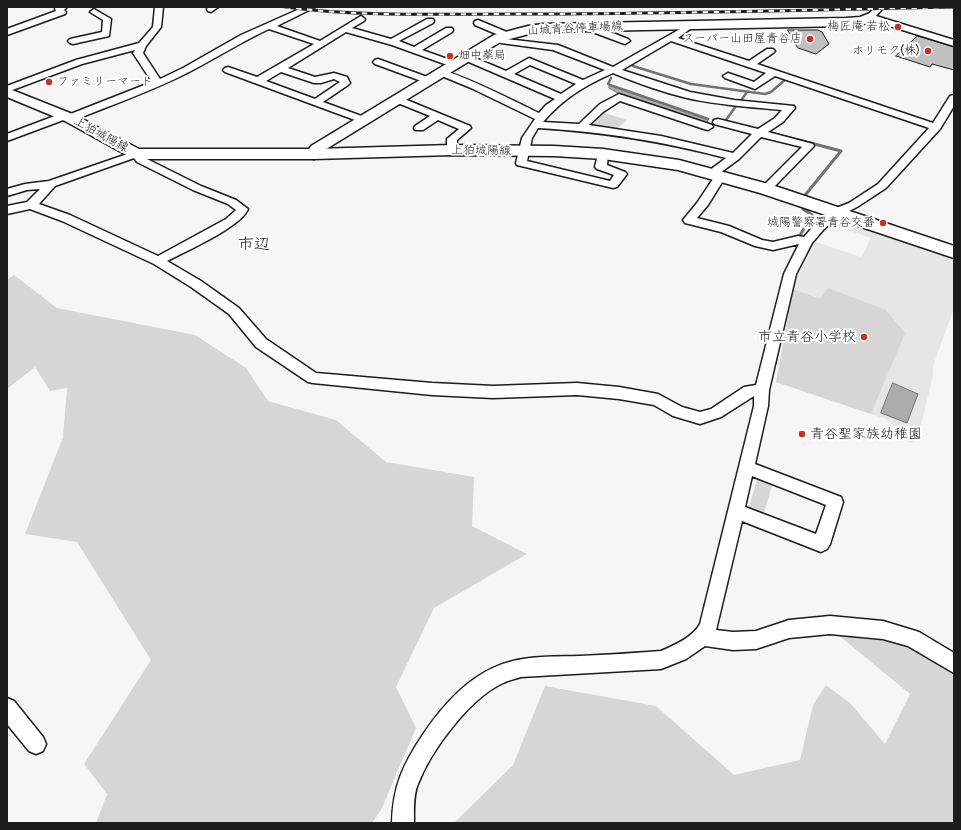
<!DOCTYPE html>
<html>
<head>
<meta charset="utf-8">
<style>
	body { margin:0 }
	#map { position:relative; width:961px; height:830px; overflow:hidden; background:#f6f6f6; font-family:Pangolin,sans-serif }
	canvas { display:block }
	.frame { position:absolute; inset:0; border:8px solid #1c1c1c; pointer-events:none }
</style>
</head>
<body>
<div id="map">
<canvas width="961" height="830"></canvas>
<div class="frame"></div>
</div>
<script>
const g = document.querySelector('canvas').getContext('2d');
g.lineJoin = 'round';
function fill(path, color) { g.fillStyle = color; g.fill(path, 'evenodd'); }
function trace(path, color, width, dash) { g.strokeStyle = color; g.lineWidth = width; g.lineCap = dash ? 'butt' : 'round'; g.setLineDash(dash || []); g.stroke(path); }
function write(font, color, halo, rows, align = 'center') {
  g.font = font + ' Pangolin,"Klee One",sans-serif'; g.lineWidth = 4; g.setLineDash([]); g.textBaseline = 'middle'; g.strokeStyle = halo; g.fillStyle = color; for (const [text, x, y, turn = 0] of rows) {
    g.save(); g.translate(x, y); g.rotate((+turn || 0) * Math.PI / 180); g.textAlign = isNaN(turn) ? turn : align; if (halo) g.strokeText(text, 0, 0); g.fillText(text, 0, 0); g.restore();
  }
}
const built = new Path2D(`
	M 851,223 L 954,256 L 954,308 L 933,366 L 933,375 L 921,425 L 914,442 L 910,442 L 886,419 L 776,382 L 795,280 L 816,242 L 861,257 L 871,238 L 847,230 Z`);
const green = new Path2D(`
	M 602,112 L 627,120 L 616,130 L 586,126 Z
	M 14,275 L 57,308 L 195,335 L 246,368 L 268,401 L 336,420 L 386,462 L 474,477 L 472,526 L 527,554 L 434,608 L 396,687 L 416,728 L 381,810 L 372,823 L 96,823 L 107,794 L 84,764 L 151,660 L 77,542 L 25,534 L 63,437 L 67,388 L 50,391 L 35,367 L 7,389 L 7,280 Z
	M 828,288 L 886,310 L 905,333 L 871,414 L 776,382 L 793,289 L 820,299 Z
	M 757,479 L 772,485 L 763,517 L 748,511 Z
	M 831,629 L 884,635 L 916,645 L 954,670 L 954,823 L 454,823 L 513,765 L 545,686 L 656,706 L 734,775 L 800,760 L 813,705 L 826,685 L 850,703 L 885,744 L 910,694 Z`);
const water = new Path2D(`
	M 610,85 L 708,119 L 708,120 L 707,123 L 632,101 L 609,88 Z
	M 893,383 L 918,394 L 907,423 L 881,413 Z`);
const streamFar1 = new Path2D(`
	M 666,37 L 680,29
	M 633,66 L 691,84 L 765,94 L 771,92 L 786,79
	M 611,78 L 608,84 L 610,85 L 708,119
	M 740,102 L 747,92
	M 726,120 L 736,106
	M 767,132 L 803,141`);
const stream = new Path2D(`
	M 799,140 L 841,151 L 802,199
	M 799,237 L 812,215 L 803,209`);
const building = new Path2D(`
	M 788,30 L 818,30 L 822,32 L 829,44 L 816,54 L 798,48 Z
	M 918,36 L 954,47 L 954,70 L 932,64 L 930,67 L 896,56 Z`);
const street = new Path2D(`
	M 56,7 L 67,7 L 64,10 L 66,12 L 65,14 L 7,35 L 7,29 L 56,11 L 55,9 Z
	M 155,7 L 163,7 L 161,27 L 146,46 L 143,53 L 160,79 L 183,68 L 241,35 L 304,7 L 315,7 L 277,26 L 320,41 L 361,16 L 365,19 L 364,21 L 352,28 L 391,39 L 427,19 L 433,19 L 434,21 L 433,23 L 399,41 L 414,47 L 446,28 L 452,28 L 453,30 L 452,32 L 422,50 L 456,62 L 458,64 L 453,67 L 450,66 L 392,45 L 346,32 L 288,68 L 315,77 L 334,73 L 347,77 L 350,83 L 348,85 L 323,102 L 367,118 L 368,120 L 363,123 L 225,72 L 223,70 L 225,68 L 228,67 L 257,77 L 314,44 L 269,29 C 241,42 216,58 189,72 C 152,91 112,105 74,120 L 70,121 L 66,119 L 7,141 L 7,134 L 60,114 L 64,113 L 68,115 L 152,82 L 133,53 L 135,50 L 82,64 L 7,92 L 7,86 L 76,60 L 139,43 L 153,27 ZM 281,72 L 314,83 L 321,83 L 334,79 L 340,82 L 315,99 L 266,81 Z
	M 208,7 L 218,7 L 211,12 L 208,11 L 207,9 Z
	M 875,7 L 884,7 L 876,16 L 954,40 L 954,46 L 867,19 L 866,17 Z
	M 94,9 L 111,19 L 109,36 L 73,44 L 70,43 L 68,41 L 70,39 L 102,32 L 103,20 L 90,12 Z
	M 478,20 L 509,33 L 510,35 L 509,37 L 503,37 L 506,39 L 558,45 L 613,67 L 682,28 L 683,23 L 686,22 L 690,25 L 690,29 L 678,38 L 749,61 L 767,49 L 773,49 L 775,51 L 773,53 L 757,64 L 933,123 L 950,96 L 954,95 L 954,106 L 940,129 L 886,188 L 857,207 L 839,216 L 824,229 L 812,243 L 796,274 L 769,390 L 768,406 L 755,464 L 841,497 L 843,502 L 830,544 L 827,549 L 821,552 L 742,521 L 716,630 L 733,632 L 756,631 L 789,620 L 830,616 L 883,621 L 919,632 L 954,653 L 954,673 L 908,646 L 883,639 L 830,634 L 789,638 L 756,649 L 733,650 L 705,646 L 686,659 L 661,669 L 521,677 C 515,679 509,680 503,683 C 470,698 431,750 418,784 C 413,795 414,811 414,823 L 392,823 C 393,786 403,764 424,733 C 441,708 464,681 493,668 C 520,655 550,657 579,656 C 607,655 634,653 661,651 C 675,645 693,637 700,624 L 754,406 L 754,396 L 721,417 L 700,424 L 673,416 L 654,405 L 619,399 L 577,395 L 493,398 L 432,395 L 313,383 L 308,382 L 256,347 L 229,314 L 191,287 L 154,264 L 62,221 L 30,209 L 7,214 L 7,206 L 27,202 L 40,189 L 27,190 L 7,196 L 7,189 L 25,184 L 49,181 L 136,151 L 140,152 L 145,158 L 201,186 L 236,200 L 248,209 C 241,227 186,251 167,261 L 201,281 L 239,308 L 266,339 L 316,373 L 432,383 L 493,386 L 577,383 L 619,387 L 658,394 L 682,407 L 700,412 L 711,409 L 744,387 L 756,385 L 784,274 L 799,244 L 773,250 L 755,246 L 721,232 L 685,223 L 683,220 L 697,203 L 715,176 L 708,175 L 706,173 L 726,158 C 661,141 605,132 538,128 L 532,138 L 527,161 L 610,181 L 614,175 L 597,169 L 595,167 L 598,154 L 603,151 L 608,154 L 607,165 L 625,172 L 627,174 L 617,187 L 613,188 L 517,165 L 516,163 L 522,138 L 535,119 L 471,88 L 437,74 L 435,72 L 437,70 C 448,67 524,106 539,113 L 546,105 L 555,99 L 462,59 L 460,57 L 462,55 L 468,55 L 506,71 L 529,58 L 583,80 L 605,70 L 553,50 L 501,43 L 493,38 L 495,36 L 501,36 L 475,25 L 474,23 L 475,21 ZM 671,41 L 766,73 L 754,82 L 728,73 L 723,76 L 725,78 L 755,89 L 775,76 L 929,128 L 878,184 L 849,203 L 831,210 L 816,223 L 804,237 L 798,236 L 773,242 L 762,240 L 729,226 L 697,218 L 708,205 L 726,176 L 724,174 L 720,173 L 739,159 L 761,137 L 802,147 L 760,189 L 762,191 L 770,191 L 814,146 L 813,144 L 768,132 L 783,122 L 795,108 L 794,106 L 734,100 L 690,92 L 622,70 ZM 530,65 L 576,84 L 561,94 L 514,74 ZM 613,73 C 637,83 662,92 687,98 C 718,105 750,107 782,110 L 775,118 L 758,129 L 718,119 L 714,120 L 713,122 L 714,124 L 752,134 L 733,153 L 661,136 L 589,125 L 603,112 L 620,101 L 704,129 L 708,130 L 713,127 L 712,125 L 619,94 L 600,104 L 579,124 L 543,122 C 564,98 584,86 613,73 ZM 134,158 L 137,162 L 193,190 L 228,204 L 236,210 L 226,219 L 158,256 L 70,215 L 39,204 L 55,186 ZM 752,476 L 826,505 L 816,534 L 745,507 Z
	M 590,24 L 628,39 L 630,41 L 625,44 L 622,43 L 590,31 L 586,27 Z
	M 378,59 L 430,78 L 432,80 L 427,83 L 424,82 L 375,64 L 373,62 L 375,60 Z
	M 397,96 L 470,126 L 471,128 L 457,140 L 457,150 L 456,152 L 448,152 L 447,150 L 447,139 L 459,129 L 438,120 L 423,130 L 415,130 L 414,128 L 415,126 L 430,116 L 393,101 L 392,99 L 393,97 Z
	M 7,698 L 14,701 L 43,737 L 46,744 L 43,751 L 36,754 L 29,751 L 7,724 Z`);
const secondary = new Path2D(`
	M 870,13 L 874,14 L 876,17 C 869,26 856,25 846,26 L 543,32 L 529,34 L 502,41 L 323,151 L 319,157 L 314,159 L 309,157 L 306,154 L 311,146 L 494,35 L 528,26 L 543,24 L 846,18 L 860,17 Z`);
const primary = new Path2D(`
	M 7,88 L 75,115 L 139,149 L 314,149 L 452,145 L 554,146 L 603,149 L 679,160 L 772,185 L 954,246 L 954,258 L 760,193 L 678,170 L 603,159 L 554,156 L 452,155 L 314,159 L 136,159 L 130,157 L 65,121 L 7,97 Z`);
const rail = new Path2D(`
	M 285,7 C 362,17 439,14 517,14 C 663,14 808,10 954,7`);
const markers = [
	[898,27,4,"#c8321e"],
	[810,39,4,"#c8321e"],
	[928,51,4,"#c8321e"],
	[450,56,4,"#c8321e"],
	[49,82,4,"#c8321e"],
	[883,223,4,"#c8321e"],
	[864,337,4,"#c8321e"],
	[802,434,4,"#c8321e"]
];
const farPoinames = [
	["梅匠庵 若松",890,27],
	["スーパー山田屋青谷店",802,39],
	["ホリモク(株)",920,51],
	["畑中薬局",458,56,"left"],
	["ファミリーマート",57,82,"left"],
	["城陽警察署青谷交番",875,223]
];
const farStreetnames = [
	["山城青谷停車場線",575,29,-3],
	["上狛城陽線",101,135,29],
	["上狛城陽線",481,151,1]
];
const poiNames = [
	["市立青谷小学校",856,337],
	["青谷聖家族幼稚園",810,434,"left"]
];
const quarterNames = [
	["市辺",254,245]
];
fill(built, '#e6e6e6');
fill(green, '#d6d6d6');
fill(water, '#acacac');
trace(water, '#727272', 1);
trace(streamFar1, '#727272', 2.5);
trace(stream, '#727272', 3);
fill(building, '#c0c0c0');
trace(building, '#1c1c1c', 1);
trace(street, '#1c1c1c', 3);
trace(secondary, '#1c1c1c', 3);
trace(primary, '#1c1c1c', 3);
fill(street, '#fff');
fill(secondary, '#fff');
fill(primary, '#fff');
trace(rail, '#1c1c1c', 3);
trace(rail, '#fff', 2, [5.5]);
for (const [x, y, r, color] of markers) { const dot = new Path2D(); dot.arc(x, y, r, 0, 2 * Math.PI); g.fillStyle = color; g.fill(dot); trace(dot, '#fff', 1.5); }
write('12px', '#1c1c1c', '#fff', farPoinames, 'right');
write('12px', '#1c1c1c', '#fff', farStreetnames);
write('14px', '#1c1c1c', '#fff', poiNames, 'right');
write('16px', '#1c1c1c', '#fff', quarterNames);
</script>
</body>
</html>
